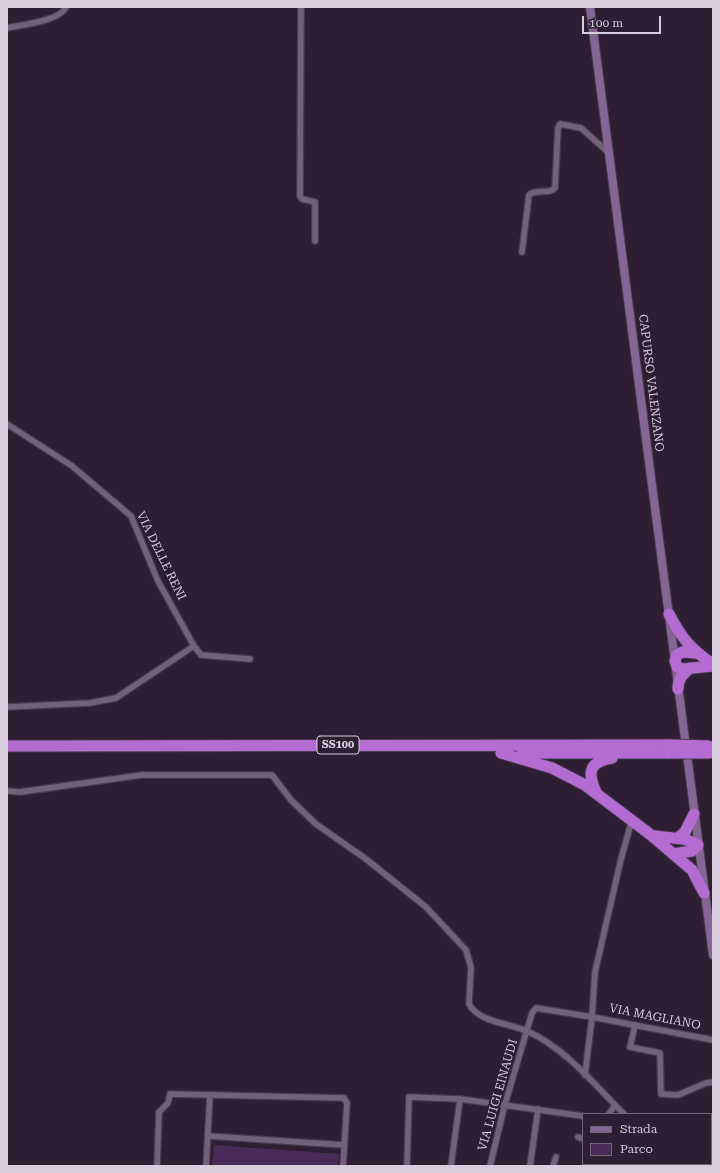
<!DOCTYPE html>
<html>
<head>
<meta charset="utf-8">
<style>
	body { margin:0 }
	#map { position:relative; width:720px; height:1173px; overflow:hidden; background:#2d1e33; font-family:"Roboto Serif",serif }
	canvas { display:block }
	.frame { position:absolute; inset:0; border:8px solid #d7cddc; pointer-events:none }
	.legend { position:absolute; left:582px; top:1113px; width:130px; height:52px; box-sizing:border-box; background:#2d1e33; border:1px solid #716477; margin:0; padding:5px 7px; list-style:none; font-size:12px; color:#d7cddc }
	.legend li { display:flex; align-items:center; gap:8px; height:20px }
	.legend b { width:20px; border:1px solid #716477 }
	.scale { position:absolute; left:582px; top:16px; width:79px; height:18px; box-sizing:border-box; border:2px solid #d7cddc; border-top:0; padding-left:5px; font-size:12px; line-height:14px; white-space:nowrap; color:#d7cddc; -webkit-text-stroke:3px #2d1e33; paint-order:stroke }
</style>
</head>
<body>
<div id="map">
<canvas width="720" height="1173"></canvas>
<div class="frame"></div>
<ul class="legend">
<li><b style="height:5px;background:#866494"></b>Strada</li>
<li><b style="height:11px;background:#4a2b57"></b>Parco</li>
</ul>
<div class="scale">100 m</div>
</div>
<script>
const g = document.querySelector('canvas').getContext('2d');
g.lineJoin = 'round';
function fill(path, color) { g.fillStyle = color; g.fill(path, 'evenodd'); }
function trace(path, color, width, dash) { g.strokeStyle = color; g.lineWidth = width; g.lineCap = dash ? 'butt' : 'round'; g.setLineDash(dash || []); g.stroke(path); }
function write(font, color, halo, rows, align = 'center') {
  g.font = font + ' "Roboto Serif",serif'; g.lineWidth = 4; g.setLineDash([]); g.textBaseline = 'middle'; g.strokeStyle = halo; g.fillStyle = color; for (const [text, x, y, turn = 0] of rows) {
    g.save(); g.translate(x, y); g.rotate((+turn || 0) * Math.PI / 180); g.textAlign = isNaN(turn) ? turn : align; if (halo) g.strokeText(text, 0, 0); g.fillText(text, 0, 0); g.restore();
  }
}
const green = new Path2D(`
	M 214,1145 L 339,1154 L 338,1166 L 212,1166 Z`);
const street = new Path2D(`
	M 301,7 L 300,196 L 302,199 L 315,202 L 315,241
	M 7,28 C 21,25 60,21 66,7
	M 522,252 L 529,195 C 537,188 549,195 555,188 L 558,128 L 560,124 L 581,128 L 608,152
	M 7,424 L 72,466 L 131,516 L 158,581 L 194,646 L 201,655 L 250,659
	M 7,707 L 90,703 L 116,698 L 194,646
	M 7,791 L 20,792 L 142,775 L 272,775 L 291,800 L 316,824 L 366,859 L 426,907 L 466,950 L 471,967 L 469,1004 C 479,1023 511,1023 529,1032 C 566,1049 595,1085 624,1114
	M 635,1025 L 630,1047 L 660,1053 L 661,1094 L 678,1095 L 706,1083 L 713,1082
	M 585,1075 L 592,1017 L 595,972 L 621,859 L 632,820
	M 609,1114 L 615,1105
	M 711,1120 L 713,1120
	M 208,1136 L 344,1145
	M 578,1137 L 583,1139
	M 711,1141 L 713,1141
	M 673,1164 L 674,1166
	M 157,1166 L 159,1112 L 168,1103 L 170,1094 L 344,1098 L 347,1103 L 343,1166
	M 206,1166 L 210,1095
	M 407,1166 L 409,1097 L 460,1099 L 583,1116
	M 451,1166 L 460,1099
	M 490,1166 L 505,1104 L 532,1013 L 536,1008 L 592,1017 L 713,1040
	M 530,1166 L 538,1109
	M 553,1166 L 556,1157
	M 589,1166 L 590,1164
	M 609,1166 L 610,1164
	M 648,1166 L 648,1164`);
const secondary = new Path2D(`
	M 590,7 L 713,955`);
const highway = new Path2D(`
	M 669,614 C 681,637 691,650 713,664
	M 695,653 L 682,652 L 677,655 L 675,661 L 677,667 L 683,669 L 713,666
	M 678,689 C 678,679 682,675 690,668
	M 7,746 L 670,745
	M 501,753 L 552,768 L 585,785 L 651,835 L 692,870 L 704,893
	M 522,753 L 669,753
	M 596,792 C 587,772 589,762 612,758
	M 651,835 C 667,839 684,836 698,845 L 692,851 L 673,854
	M 678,838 L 685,832 L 694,814`);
const highwayBridge = new Path2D(`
	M 670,745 L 709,746
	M 669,753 L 710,753`);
const shields = [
	[338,745,42]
];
const shieldNames = [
	["SS100",338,745]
];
const streetNames = [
	["CAPURSO VALENZANO",651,383,83],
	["VIA DELLE RENI",161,556,64],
	["VIA MAGLIANO",655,1017,11],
	["VIA LUIGI EINAUDI",498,1095,-74]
];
fill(green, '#4a2b57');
trace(street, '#473a4d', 8);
trace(secondary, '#473a4d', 10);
trace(highway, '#473a4d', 13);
trace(street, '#72617a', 5.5);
trace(secondary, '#866494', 8);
trace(highway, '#b46cd2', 11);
trace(highwayBridge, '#473a4d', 13, []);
trace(highwayBridge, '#b46cd2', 11);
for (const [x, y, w] of shields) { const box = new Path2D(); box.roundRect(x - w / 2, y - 9, w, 18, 3); g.fillStyle = '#2d1e33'; g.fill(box); trace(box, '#d7cddc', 1); }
write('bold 11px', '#d7cddc', null, shieldNames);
write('12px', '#d7cddc', '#2d1e33', streetNames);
</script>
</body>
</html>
